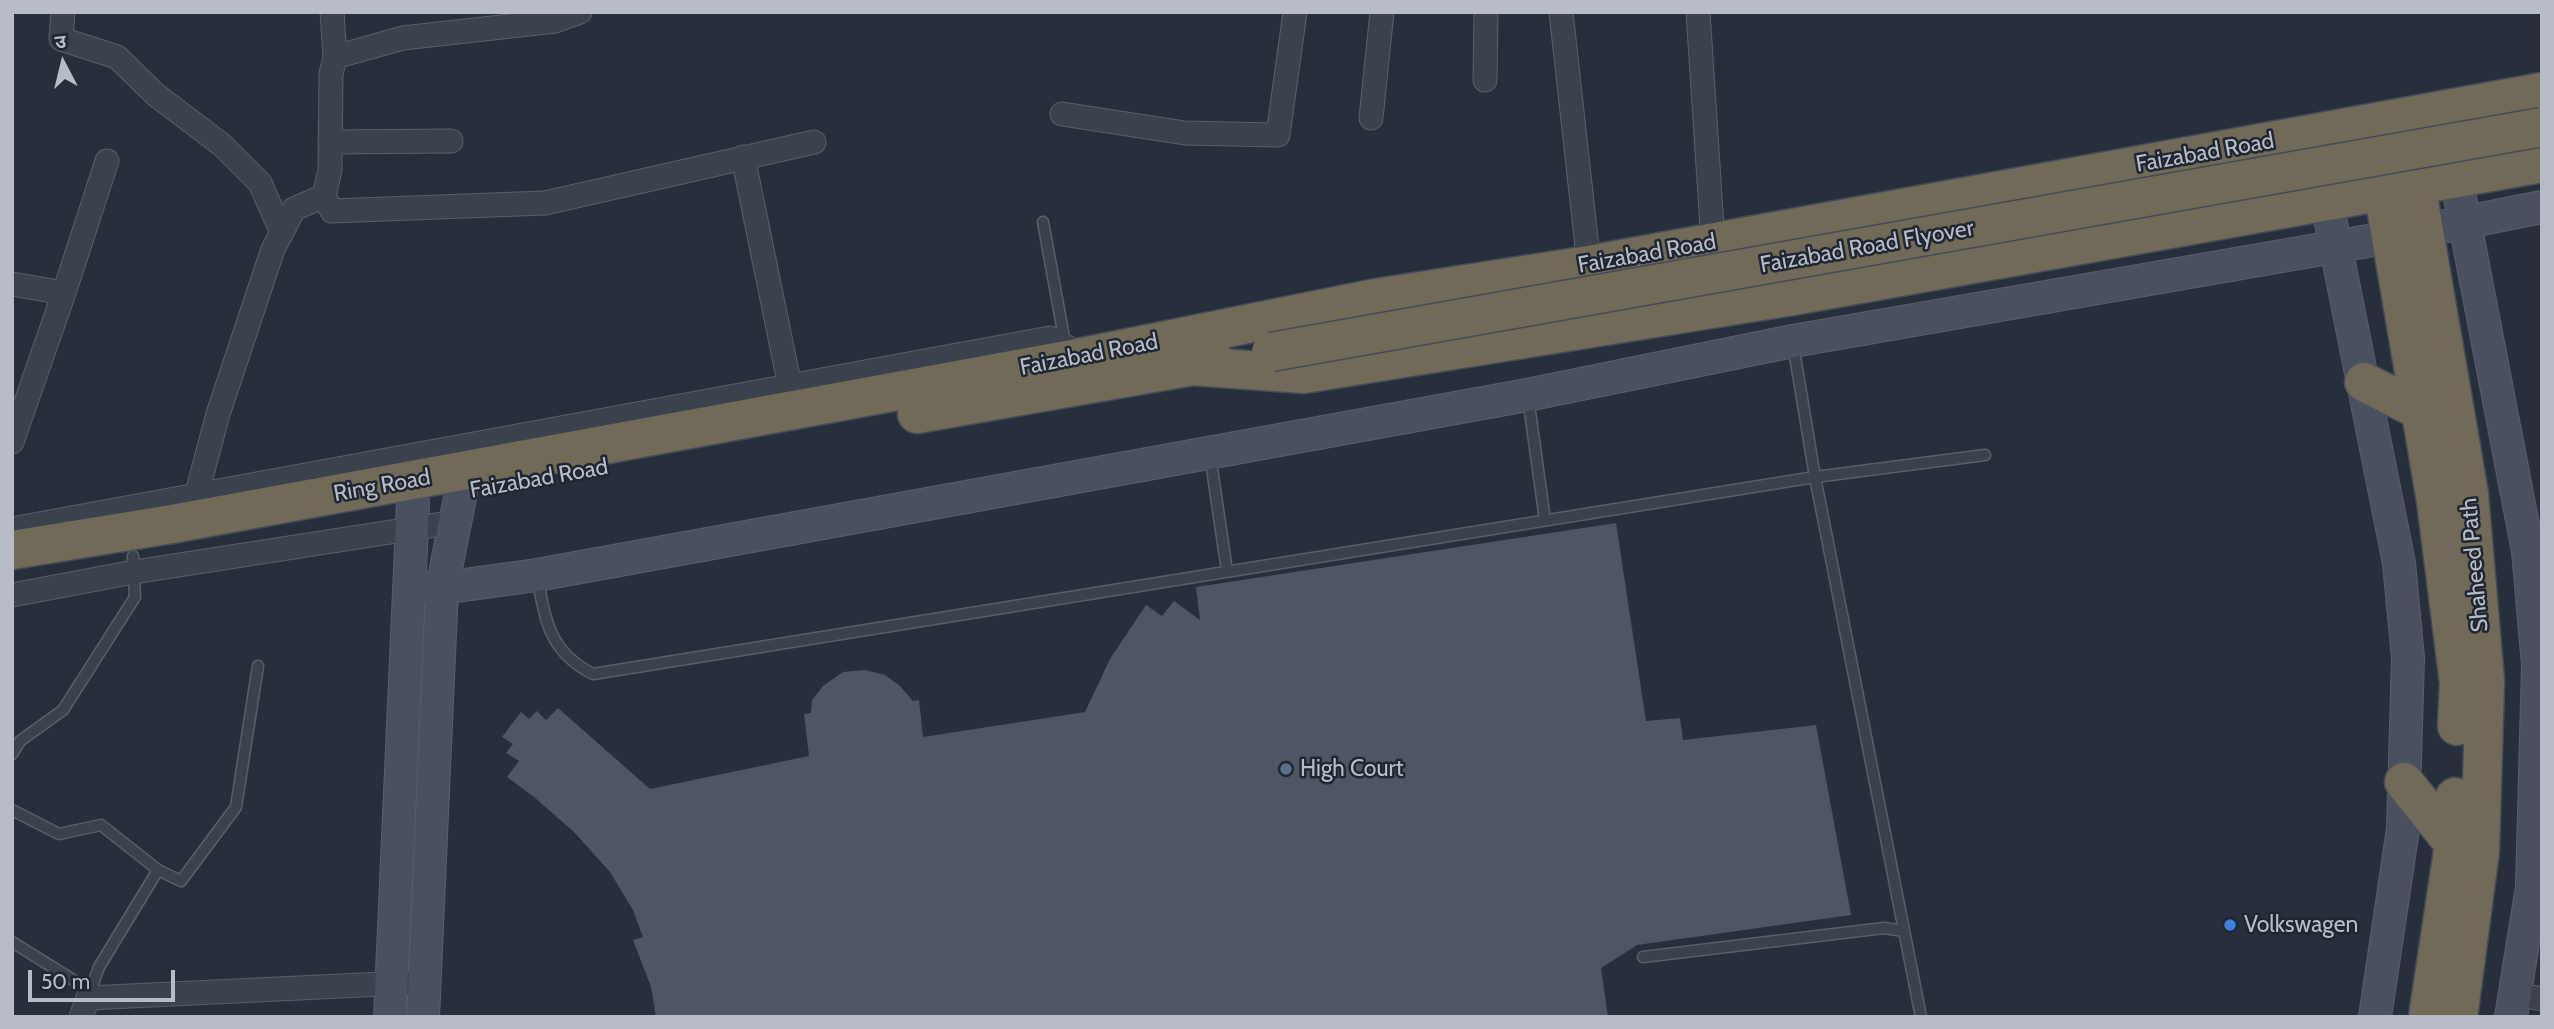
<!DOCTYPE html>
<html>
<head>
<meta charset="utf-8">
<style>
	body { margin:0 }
	#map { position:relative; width:2554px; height:1029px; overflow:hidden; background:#282f3c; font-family:Cabin,"Noto Sans Devanagari",sans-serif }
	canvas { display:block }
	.frame { position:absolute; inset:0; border:14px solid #b7bcc7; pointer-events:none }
	.north { position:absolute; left:28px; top:28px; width:70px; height:70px; -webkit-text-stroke:5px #202632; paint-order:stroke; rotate:353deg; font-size:19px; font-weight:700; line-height:28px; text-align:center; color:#b7bcc7 }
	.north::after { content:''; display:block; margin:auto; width:24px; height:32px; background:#b7bcc7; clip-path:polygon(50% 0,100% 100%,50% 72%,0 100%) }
	.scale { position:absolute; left:28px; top:970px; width:147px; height:32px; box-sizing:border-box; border:4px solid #b7bcc7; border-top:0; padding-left:9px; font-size:21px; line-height:24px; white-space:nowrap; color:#b7bcc7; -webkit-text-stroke:5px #202632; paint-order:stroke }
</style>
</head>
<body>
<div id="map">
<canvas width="2554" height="1029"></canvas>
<div class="frame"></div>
<div class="north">उ</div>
<div class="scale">50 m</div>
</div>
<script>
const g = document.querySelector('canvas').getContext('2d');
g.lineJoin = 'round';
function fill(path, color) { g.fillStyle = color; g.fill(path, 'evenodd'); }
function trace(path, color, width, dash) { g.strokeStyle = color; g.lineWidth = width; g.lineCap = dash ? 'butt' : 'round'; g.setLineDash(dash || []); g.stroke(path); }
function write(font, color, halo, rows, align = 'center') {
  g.font = font + ' Cabin,sans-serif'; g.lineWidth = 5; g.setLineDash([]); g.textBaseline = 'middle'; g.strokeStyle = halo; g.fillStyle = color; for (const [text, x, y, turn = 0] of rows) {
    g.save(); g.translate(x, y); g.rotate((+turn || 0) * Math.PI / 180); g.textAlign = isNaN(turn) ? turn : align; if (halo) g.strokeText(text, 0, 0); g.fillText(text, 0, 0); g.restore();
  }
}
const building = new Path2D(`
	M 1616,523 L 1646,721 L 1680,718 L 1683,740 L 1816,725 L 1851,915 L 1637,945 L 1601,968 L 1608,1017 L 656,1017 L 651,987 L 633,940 L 643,937 L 633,910 L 610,872 L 574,832 L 534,797 L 507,777 L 519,761 L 506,753 L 513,744 L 502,737 L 521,712 L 529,719 L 537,711 L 546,720 L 558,708 L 650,789 L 809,756 L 804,714 L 811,713 L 812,700 L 823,686 L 843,672 L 865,670 L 885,675 L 900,686 L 913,701 L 919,700 L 923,737 L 1085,712 L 1110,659 L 1146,605 L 1162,616 L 1174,601 L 1200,620 L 1196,587 Z`);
const lane = new Path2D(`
	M 1043,222 L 1065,343
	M 1793,344 L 1815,477 L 1921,1017
	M 1528,397 L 1545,520
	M 1210,455 L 1227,571
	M 538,578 C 544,621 551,653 593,674 L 1815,477 L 1985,455
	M 12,754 L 20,741 L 63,710 L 135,597 L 133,556
	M 12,810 L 59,834 L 101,825 L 158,870 L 99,967 L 88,998
	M 158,870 L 181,881 L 236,807 L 258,666
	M 12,942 L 91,991
	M 1643,957 L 1884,928 L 1904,931`);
const street = new Path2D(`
	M 63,12 L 61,39 L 117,57 L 156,95 L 222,145 L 260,183 L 282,233
	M 332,12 L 335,57 L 331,74 L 330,170 L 324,196 L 332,211 L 545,203 L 814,142
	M 1561,12 L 1589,265
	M 1698,12 L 1713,242
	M 335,57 L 403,38 L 555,21 L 580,12
	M 1485,80 L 1486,12
	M 1062,114 L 1185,133 L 1278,135 L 1295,12
	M 1371,118 L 1382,12
	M 330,142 L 451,141
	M 743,157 L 793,401
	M 12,284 L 64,293 L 12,442
	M 64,293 L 107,161
	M 193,508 L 218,414 L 273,249 L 294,209 L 324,196
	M 12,529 L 1050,338 L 1083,356
	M 12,595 L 134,572 L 455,522
	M 2515,994 L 2542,999
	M 81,1017 L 88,998 L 425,982`);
const secondary = new Path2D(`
	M 2452,156 L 2528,551 L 2538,665 L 2532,887 L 2511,1017
	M 2322,178 L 2399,563 L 2408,658 L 2403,829 L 2375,1017
	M 409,588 L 442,588 L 537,575 L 1527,395 L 1793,341 L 2391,237 L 2542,207
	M 390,1017 L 413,502
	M 423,1017 L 442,588 L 461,493`);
const highway = new Path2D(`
	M 2412,161 L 2469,494 L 2485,681 L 2480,851 L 2458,1017
	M 2379,166 L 2436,501 L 2459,683 L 2457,726
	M 1192,366 L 1304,374 L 1793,296 L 2542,163
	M 2364,382 L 2421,411
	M 917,414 L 1216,362
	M 12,550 L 172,524 L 1083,357 L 1376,298 L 1589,265 L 2542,92
	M 2404,782 L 2454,844
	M 2428,1017 L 2454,844 L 2455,797`);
const highwayBridge = new Path2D(`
	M 1271,352 L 2542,127`);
const markers = [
	[1286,769,7,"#5c6f8a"],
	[2230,925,7,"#3f7fe0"]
];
const streetNames = [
	["Faizabad Road",2205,153,-10],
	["Faizabad Road Flyover",1867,247,-10],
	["Faizabad Road",1647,254,-10],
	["Faizabad Road",1089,355,-11],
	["Faizabad Road",539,479,-10],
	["Ring Road",382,486,-10],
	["Shaheed Path",2475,565,-95]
];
const poiNames = [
	["High Court",1300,769],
	["Volkswagen",2244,925]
];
fill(building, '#4e5665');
trace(lane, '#595f6a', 13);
trace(street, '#595f6a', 25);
trace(secondary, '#595f6a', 34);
trace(highway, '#464c57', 41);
trace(lane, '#3b414d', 10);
trace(street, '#3b414d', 23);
trace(secondary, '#4a505f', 32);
trace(highway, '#726a59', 38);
trace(highwayBridge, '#464c57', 41, []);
trace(highwayBridge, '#726a59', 38);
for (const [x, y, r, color] of markers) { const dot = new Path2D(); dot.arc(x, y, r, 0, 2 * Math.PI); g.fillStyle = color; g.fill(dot); trace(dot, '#202632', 2.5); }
write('23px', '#b7bcc7', '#202632', streetNames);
write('23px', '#b7bcc7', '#202632', poiNames, 'left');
</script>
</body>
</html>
